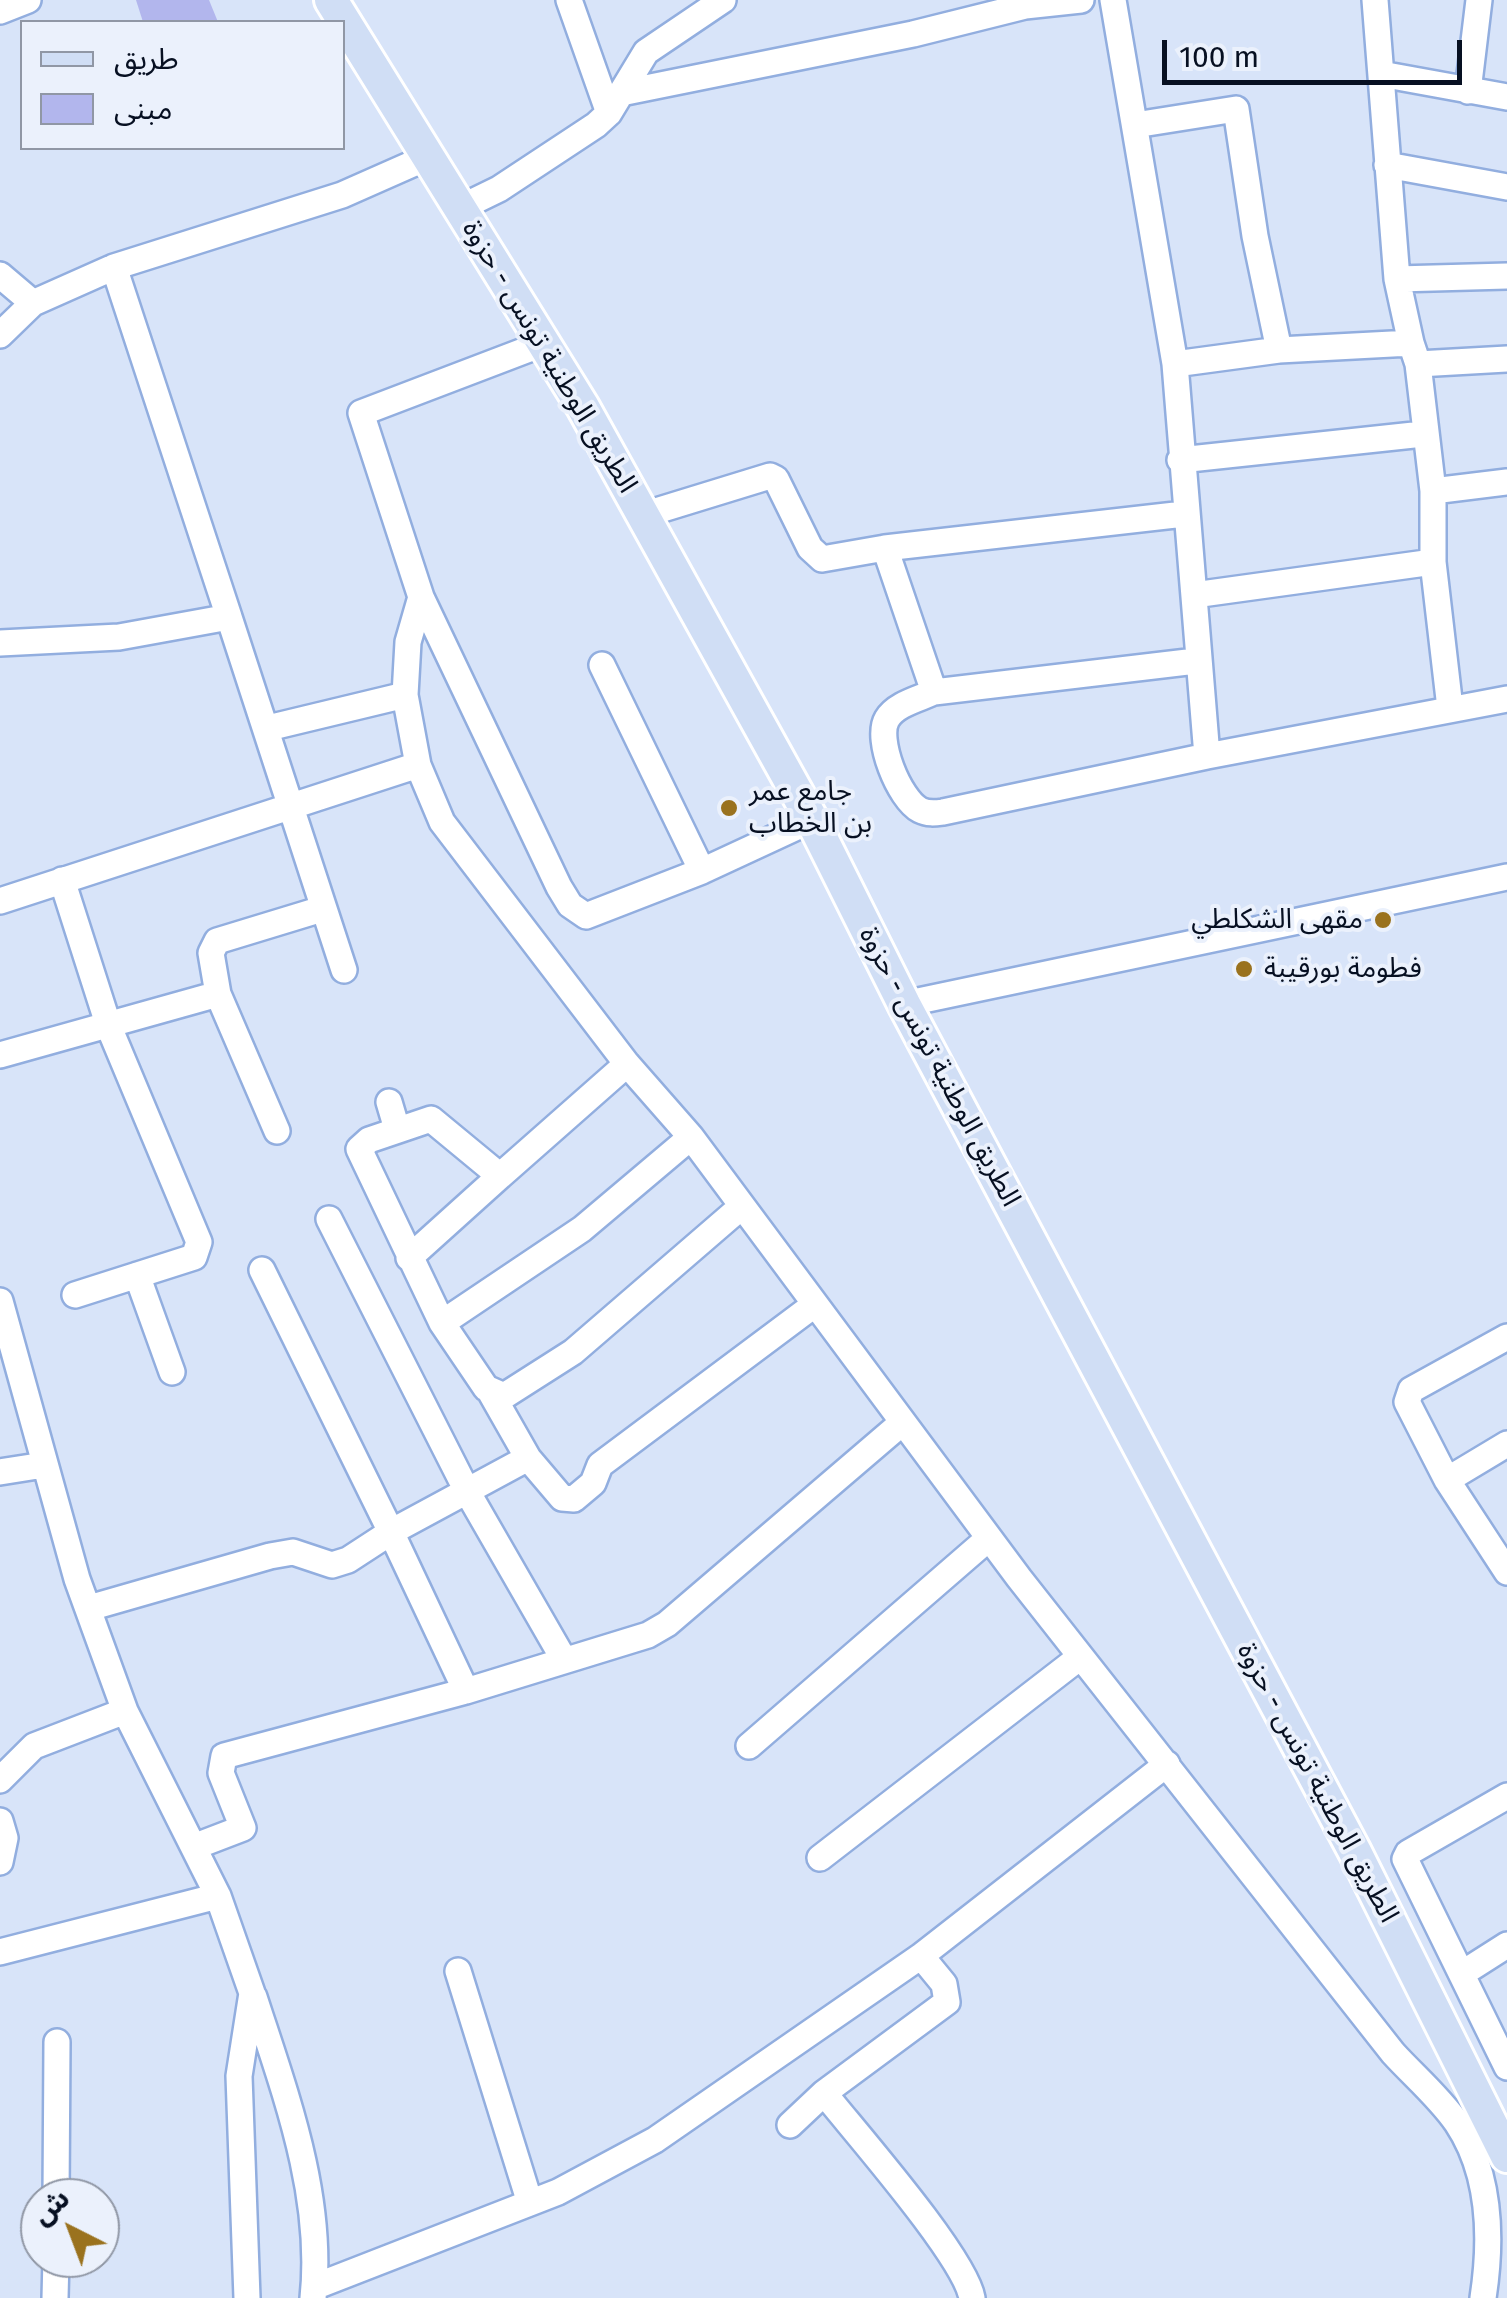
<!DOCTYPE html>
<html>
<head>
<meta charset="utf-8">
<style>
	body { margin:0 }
	#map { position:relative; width:1507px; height:2298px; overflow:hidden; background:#d8e4f9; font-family:"Fira Sans","Noto Sans Arabic",sans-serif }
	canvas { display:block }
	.legend { position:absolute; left:20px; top:20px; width:325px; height:130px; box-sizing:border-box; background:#ebf1fc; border:2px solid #9097a5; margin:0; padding:12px 18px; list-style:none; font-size:30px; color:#071022 }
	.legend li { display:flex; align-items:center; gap:20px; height:50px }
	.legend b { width:50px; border:2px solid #9097a5 }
	.north { position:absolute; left:20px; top:2178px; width:100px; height:100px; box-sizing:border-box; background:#ebf1fc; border:2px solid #9097a5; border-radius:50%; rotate:318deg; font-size:28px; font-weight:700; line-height:40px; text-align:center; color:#071022 }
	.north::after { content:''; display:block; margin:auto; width:35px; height:45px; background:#9a721e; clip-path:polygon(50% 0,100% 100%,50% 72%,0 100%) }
	.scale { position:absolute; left:1162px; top:40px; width:300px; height:45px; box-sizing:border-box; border:5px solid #071022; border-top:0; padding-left:12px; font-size:30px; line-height:35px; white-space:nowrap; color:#071022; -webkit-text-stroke:8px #ebf1fc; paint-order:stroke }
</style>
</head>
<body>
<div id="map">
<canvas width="1507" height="2298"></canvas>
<ul class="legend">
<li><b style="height:12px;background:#d0def5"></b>طريق</li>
<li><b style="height:28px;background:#b2b6ed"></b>مبنى</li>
</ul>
<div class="north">ش</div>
<div class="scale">100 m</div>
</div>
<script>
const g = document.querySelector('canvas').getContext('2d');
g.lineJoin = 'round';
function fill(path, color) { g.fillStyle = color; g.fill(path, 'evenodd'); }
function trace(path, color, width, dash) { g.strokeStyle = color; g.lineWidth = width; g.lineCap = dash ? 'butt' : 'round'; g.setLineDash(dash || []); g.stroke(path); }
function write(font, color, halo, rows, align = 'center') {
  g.font = font + ' "Fira Sans","Noto Sans Arabic",sans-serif'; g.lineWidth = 8; g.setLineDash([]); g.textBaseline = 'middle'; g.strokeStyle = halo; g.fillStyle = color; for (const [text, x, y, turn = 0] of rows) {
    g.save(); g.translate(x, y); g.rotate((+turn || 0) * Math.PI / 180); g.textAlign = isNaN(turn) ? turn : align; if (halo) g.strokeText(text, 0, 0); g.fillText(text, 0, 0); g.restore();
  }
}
const building = new Path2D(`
	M 136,0 L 209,0 L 218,22 L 143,22 Z`);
const minor = new Path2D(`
	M 569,0 L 609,113
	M 1113,0 L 1175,364 L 1279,350 L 1411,343 L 1418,364 L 1433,491 L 1507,482
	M 1375,0 L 1397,279 L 1411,343
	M 0,11 L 28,0
	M 1381,74 L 1507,97
	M 1468,91 L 1479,0
	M 621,93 L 913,34 L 1025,6 L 1081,0
	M 1135,125 L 1236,109 L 1255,236 L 1279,350
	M 1387,165 L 1507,187
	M 460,208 L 499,189 L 596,125 L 609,113 L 646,52 L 723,0
	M 114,267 L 229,617
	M 0,275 L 33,303
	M 1397,279 L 1507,276
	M 0,335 L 33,303 L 114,267 L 342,195 L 428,157
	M 542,344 L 361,413 L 421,597 L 408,642 L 405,695 L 418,765 L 442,822 L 627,1064 L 691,1137 L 1019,1578 L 1393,2053 C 1413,2075 1440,2098 1457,2123 C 1491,2174 1492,2239 1483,2298
	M 1418,364 L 1507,359
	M 1180,460 L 1423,434
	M 1433,491 L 1433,562 L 1450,708
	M 643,515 L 770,476 L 776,479 L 810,548 L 822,559 L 885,548 L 934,692 C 919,699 896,704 887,719 C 875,739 899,799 920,810 C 928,814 935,813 943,812 L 1207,756 L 1175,364
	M 885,548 L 1184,514
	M 1194,595 L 1433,562
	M 421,597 L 559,887 L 570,905 L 586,916 L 702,871 L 812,820
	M 0,643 L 119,637 L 229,617 L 344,970
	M 602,665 L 702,871
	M 934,692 L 1196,661
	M 268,728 L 405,695
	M 1207,756 L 1507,699
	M 62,880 L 109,1027 L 199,1242 L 194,1257 L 75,1295
	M 0,901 L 418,765
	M 218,994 L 277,1131
	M 904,1004 L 1507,877
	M 0,1055 L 218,994 L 211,953 L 217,941 L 322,909
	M 627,1064 L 500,1176 L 431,1119 L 369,1140 L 359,1149 L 442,1323 L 486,1388 L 504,1396 L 573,1352 L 741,1207
	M 389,1102 L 397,1129
	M 329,1219 L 468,1493 L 563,1658
	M 409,1258 L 500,1176
	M 137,1275 L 172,1372
	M 0,1301 L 77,1579 L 125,1711 L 218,1896 L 252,1993 L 239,2076 L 247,2298
	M 442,1323 L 582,1229 L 691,1137
	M 1507,1337 L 1411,1390 L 1407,1402 L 1447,1480 L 1507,1572
	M 491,1393 L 528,1458
	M 0,1472 L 44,1465
	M 1447,1480 L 1507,1444
	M 89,1608 L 270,1556 L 293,1552 L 332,1565 L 348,1560 L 391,1532 L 262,1270
	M 466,1691 L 391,1532 L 528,1458 L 562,1498 L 574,1499 L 593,1483 L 600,1465 L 814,1305
	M 749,1746 L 989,1538
	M 0,1780 L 34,1746 L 125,1711
	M 1507,1796 L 1408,1853 L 1405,1859 L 1507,2067
	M 0,1821 L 5,1838 L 0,1862
	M 196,1846 L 243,1828 L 221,1773 L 224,1756 L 466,1691 L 648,1635 L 667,1624 L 903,1422
	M 820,1858 L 1080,1657
	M 0,1952 L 218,1896
	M 458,1971 L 530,2203
	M 1463,1973 L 1507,1945
	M 254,1997 C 285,2093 324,2195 313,2298
	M 824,2093 C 855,2132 965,2257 972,2298
	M 790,2125 L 824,2093 L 947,2002 L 944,1984 L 921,1956 L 1167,1764
	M 56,2198 L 57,2042
	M 314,2287 L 558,2192 L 655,2140 L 921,1956
	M 55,2298 L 56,2258`);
const major = new Path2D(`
	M 331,0 L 583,407 L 812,820 L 904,1004 L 1355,1852 L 1507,2156`);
const markers = [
	[729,808,10,"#9a721e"],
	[1383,920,10,"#9a721e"],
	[1244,969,10,"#9a721e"]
];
const streetNames = [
	["الطريق الوطنية تونس - حزوة",549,357,59],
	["الطريق الوطنية تونس - حزوة",939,1067,62],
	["الطريق الوطنية تونس - حزوة",1317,1783,62]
];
const poiNames = [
	["جامع عمر",749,792],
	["بن الخطاب",749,824],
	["مقهى الشكلطي",1363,920,"right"],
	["فطومة بورقيبة",1264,969]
];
fill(building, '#b2b6ed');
trace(minor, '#92aedf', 30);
trace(major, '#fff', 38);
trace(minor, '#fff', 25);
trace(major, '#d0def5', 32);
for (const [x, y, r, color] of markers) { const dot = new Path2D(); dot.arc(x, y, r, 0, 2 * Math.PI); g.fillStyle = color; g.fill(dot); trace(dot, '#ebf1fc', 4); }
write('28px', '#071022', '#ebf1fc', streetNames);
write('28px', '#071022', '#ebf1fc', poiNames, 'left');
</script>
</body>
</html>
